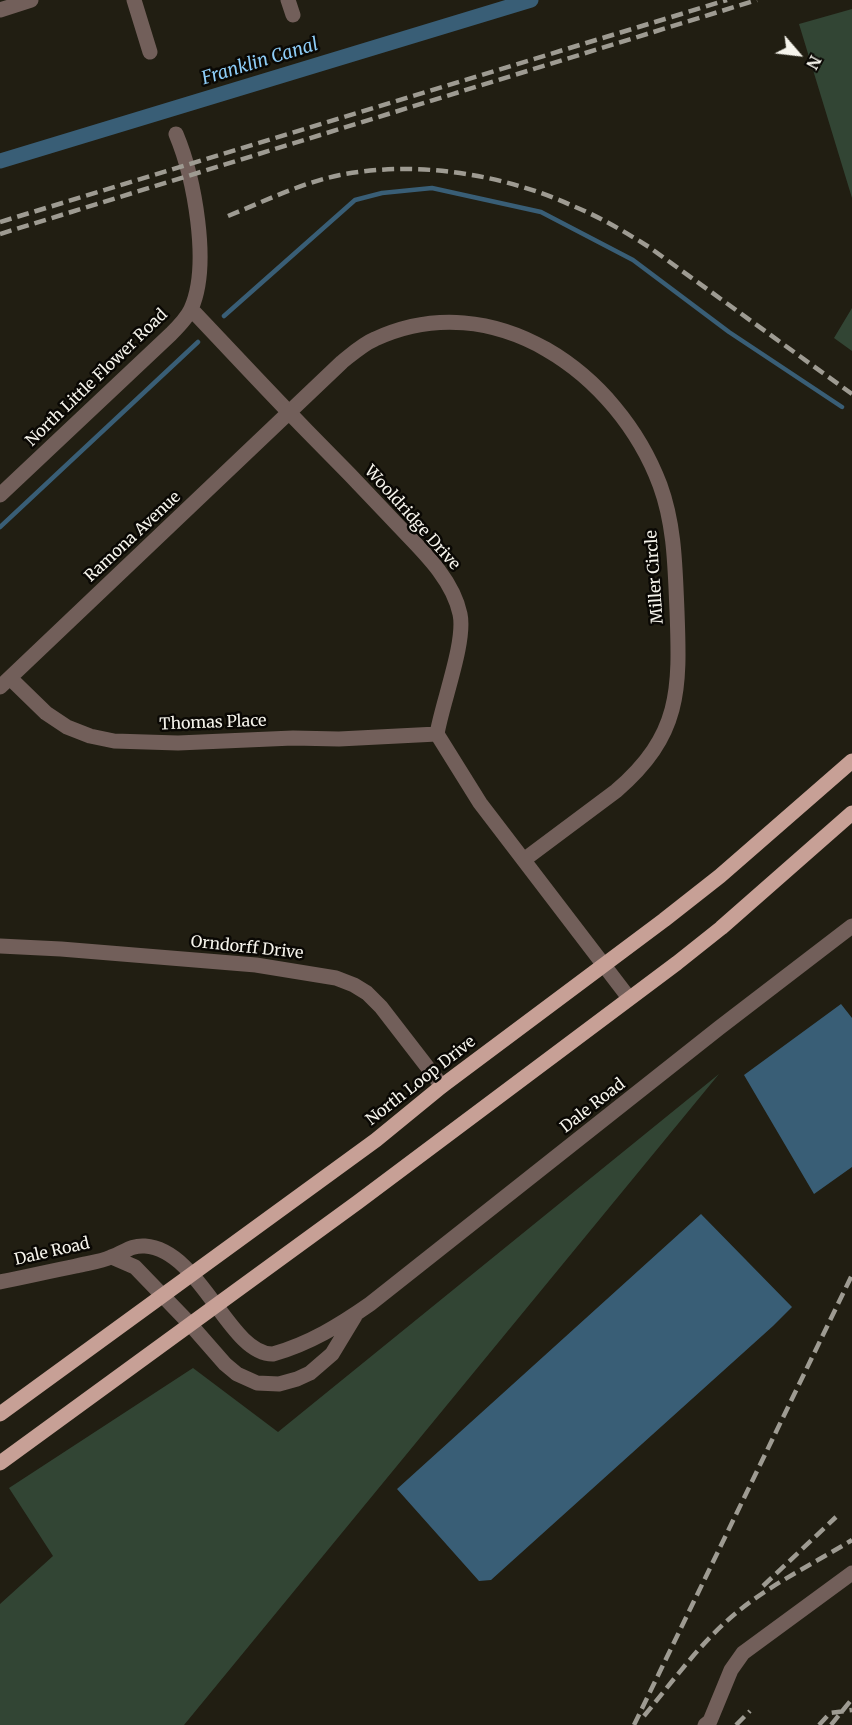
<!DOCTYPE html>
<html>
<head>
<meta charset="utf-8">
<style>
	body { margin:0 }
	#map { position:relative; width:852px; height:1725px; overflow:hidden; background:#211e12; font-family:Merriweather,serif }
	canvas { display:block }
	.north { position:absolute; left:768px; top:24px; width:60px; height:60px; -webkit-text-stroke:4px #0a0804; paint-order:stroke; rotate:118deg; font-size:16px; font-weight:700; line-height:24px; text-align:center; color:#f6f4ec }
	.north::after { content:''; display:block; margin:auto; width:21px; height:27px; background:#f6f4ec; clip-path:polygon(50% 0,100% 100%,50% 72%,0 100%) }
</style>
</head>
<body>
<div id="map">
<canvas width="852" height="1725"></canvas>
<div class="north">N</div>
</div>
<script>
const g = document.querySelector('canvas').getContext('2d');
g.lineJoin = 'round';
function fill(path, color) { g.fillStyle = color; g.fill(path, 'evenodd'); }
function trace(path, color, width, dash) { g.strokeStyle = color; g.lineWidth = width; g.lineCap = dash ? 'butt' : 'round'; g.setLineDash(dash || []); g.stroke(path); }
function write(font, color, halo, rows, align = 'center') {
  g.font = font + ' Merriweather,serif'; g.lineWidth = 5; g.setLineDash([]); g.textBaseline = 'middle'; g.strokeStyle = halo; g.fillStyle = color; for (const [text, x, y, turn = 0] of rows) {
    g.save(); g.translate(x, y); g.rotate((+turn || 0) * Math.PI / 180); g.textAlign = isNaN(turn) ? turn : align; if (halo) g.strokeText(text, 0, 0); g.fillText(text, 0, 0); g.restore();
  }
}
const green = new Path2D(`
	M 852,9 L 852,198 L 799,24 Z
	M 852,308 L 852,351 L 834,338 Z
	M 719,1074 L 184,1725 L 0,1725 L 0,1604 L 53,1556 L 9,1488 L 193,1368 L 278,1432 Z`);
const water = new Path2D(`
	M 841,1004 L 852,1018 L 852,1167 L 814,1194 L 744,1075 Z
	M 701,1214 L 792,1307 L 773,1326 L 491,1580 L 479,1581 L 397,1489 Z`);
const stream = new Path2D(`
	M 224,316 L 355,200 L 382,193 L 432,188 L 541,212 L 633,260 L 729,332 L 842,407
	M 0,527 L 198,342`);
const canal = new Path2D(`
	M 0,161 L 531,0`);
const minor = new Path2D(`
	M 134,0 L 150,52
	M 288,0 L 293,15
	M 0,10 L 31,0
	M 191,309 C 230,350 268,391 307,431 C 336,460 364,489 392,519 C 418,547 452,576 460,614 C 466,642 442,703 437,734 L 480,803 L 629,998
	M 0,495 L 171,334 C 179,326 187,318 191,309 C 211,265 194,177 176,134
	M 10,678 L 46,713 L 67,727 L 90,736 L 114,741 L 178,743 L 293,738 L 339,739 L 437,734
	M 0,687 L 342,362 C 352,354 363,344 375,339 C 494,284 618,373 660,485 C 675,526 675,568 677,611 C 680,690 681,735 616,791 L 525,859
	M 0,946 L 61,949 L 256,965 L 336,978 L 354,985 L 367,993 L 381,1007 L 442,1086
	M 112,1257 L 135,1267 L 190,1324 L 225,1364 L 237,1374 L 257,1383 L 279,1384 L 297,1379 L 310,1373 L 332,1354 L 355,1316
	M 0,1282 C 25,1277 51,1271 76,1266 C 87,1263 100,1262 111,1257 C 124,1253 130,1245 145,1246 C 201,1250 229,1355 273,1354 C 309,1344 340,1325 370,1304 L 719,1028 L 852,926
	M 705,1725 L 710,1721 L 731,1670 L 743,1653 L 852,1573`);
const major = new Path2D(`
	M 0,1414 L 376,1140 L 442,1086 L 664,920 L 720,876 L 852,761
	M 0,1463 L 358,1202 L 677,963 L 721,928 L 852,813`);
const rail = new Path2D(`
	M 228,216 C 265,201 301,183 340,175 C 416,160 503,174 573,206 C 600,217 625,232 649,247 L 852,394
	M 0,222 L 727,0
	M 0,234 L 757,0
	M 763,1586 L 836,1517
	M 644,1716 C 673,1681 701,1642 736,1613 C 771,1584 813,1564 852,1540
	M 634,1725 L 852,1275
	M 736,1725 L 750,1711
	M 819,1725 L 830,1713 L 852,1710
	M 831,1725 L 852,1699`);
const streetNames = [
	["North Little Flower Road",97,378,-44],
	["Wooldridge Drive",412,518,48],
	["Ramona Avenue",133,537,-43],
	["Miller Circle",655,577,-94],
	["Thomas Place",213,723,-2],
	["Orndorff Drive",247,948,6],
	["North Loop Drive",421,1081,-38],
	["Dale Road",593,1106,-38],
	["Dale Road",52,1252,-13]
];
const waterNames = [
	["Franklin Canal",260,62,-17]
];
fill(green, '#324534');
fill(water, '#395e76');
trace(stream, '#395e76', 4.5);
trace(canal, '#395e76', 15);
trace(minor, '#725f5a', 15);
trace(major, '#c7a096', 15);
trace(rail, '#9e9b92', 4.5, [12, 6]);
write('16px', '#f6f4ec', '#0a0804', streetNames);
write('italic 18px', '#8dccf6', '#0a0804', waterNames);
</script>
</body>
</html>
